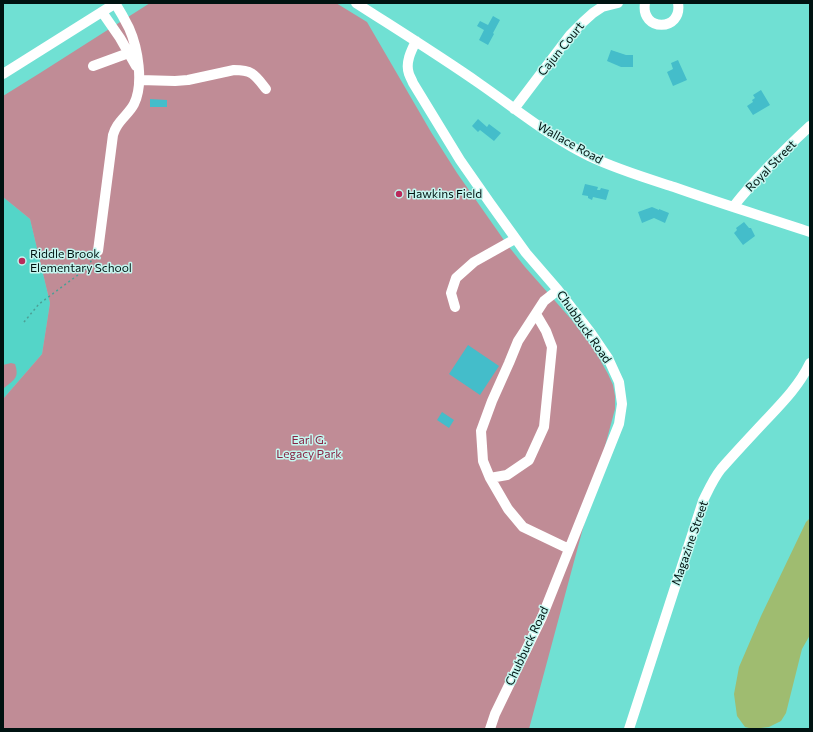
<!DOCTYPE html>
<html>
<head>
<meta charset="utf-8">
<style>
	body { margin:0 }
	#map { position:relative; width:813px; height:732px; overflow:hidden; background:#70e0d3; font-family:Commissioner,sans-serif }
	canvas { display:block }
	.frame { position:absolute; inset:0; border:4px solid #001311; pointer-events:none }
</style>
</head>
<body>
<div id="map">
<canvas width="813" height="732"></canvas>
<div class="frame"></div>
</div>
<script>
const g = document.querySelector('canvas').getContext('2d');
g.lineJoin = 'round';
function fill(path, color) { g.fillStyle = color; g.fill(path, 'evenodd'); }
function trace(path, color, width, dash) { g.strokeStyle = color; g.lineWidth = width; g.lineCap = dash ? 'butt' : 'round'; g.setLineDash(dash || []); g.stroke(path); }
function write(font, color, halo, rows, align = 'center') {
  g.font = font + ' Commissioner,sans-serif'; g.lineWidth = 3; g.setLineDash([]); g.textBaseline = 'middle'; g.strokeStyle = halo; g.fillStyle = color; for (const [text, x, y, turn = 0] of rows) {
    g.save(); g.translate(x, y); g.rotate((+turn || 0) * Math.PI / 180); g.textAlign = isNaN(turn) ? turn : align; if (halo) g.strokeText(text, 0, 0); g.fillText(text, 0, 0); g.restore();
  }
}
const built = new Path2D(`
	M 3,197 L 30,219 L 50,303 L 42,354 L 3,399 Z`);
const green = new Path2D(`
	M 150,3 L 336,3 L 367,22 L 431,132 L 457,173 L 506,243 L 525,267 L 571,319 L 590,344 L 599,358 L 608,374 L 613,385 L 615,396 L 615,409 L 529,729 L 3,729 L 3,399 L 42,354 L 50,303 L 30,219 L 3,197 L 3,96 L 40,73 Z
	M 11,363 L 15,364 C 20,379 13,380 3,389 L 3,365 Z`);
const water = new Path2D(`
	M 810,518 L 810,635 L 802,649 L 786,713 L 781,721 L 769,727 L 753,729 L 745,727 L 737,716 L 734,694 L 739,667 L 761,616 L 806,522 Z`);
const building = new Path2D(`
	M 493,16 L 500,20 L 493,33 L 494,34 L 488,45 L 479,40 L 484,30 L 477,26 L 480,21 L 488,25 Z
	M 611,50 L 626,55 L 633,55 L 633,67 L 621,67 L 607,61 Z
	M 678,60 L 687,80 L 673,86 L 667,72 L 673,69 L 671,63 Z
	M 761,90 L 770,105 L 753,115 L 747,106 L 753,102 L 752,100 L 755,98 L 753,95 Z
	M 150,99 L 167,100 L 167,107 L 150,107 Z
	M 478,119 L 487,127 L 489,124 L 501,133 L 494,141 L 480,130 L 478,132 L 472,126 Z
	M 585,184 L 598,187 L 597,190 L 600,190 L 601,188 L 609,190 L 606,200 L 593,197 L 592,200 L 588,198 L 588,196 L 582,195 Z
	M 652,207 L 659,210 L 659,209 L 669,213 L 665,223 L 654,218 L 642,223 L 638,212 Z
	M 744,222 L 749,228 L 751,228 L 755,236 L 743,245 L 734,233 L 737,230 L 736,228 Z
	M 468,345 L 499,366 L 480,395 L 449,374 Z
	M 442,412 L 454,420 L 449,428 L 437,420 Z`);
const path = new Path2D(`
	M 24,322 L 39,304 L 86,269 L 93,258`);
const minor = new Path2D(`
	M 356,3 C 398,30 440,56 480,84 C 516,109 550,137 589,156 C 616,169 646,178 674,187 C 719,203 765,217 810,232
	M 645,3 C 640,32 683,32 678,3
	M 102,12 L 120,38 L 136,66
	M 416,41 C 411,51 405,63 409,74 C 410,77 412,80 413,83 L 460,160 L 490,203 L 526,253 L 558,290 L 591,333 L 608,358 L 619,382 L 622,404 L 619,424 L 542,617 L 495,714 L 490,729
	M 93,66 L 134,51
	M 3,74 L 116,3
	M 140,80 L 175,81 L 188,80 L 234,70 C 253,70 255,75 266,89
	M 514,109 L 570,35 L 583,22 L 593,13 L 602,7 L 618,3
	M 733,207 C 756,178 783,151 810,126
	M 98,251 L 113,135 C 114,132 115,129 117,126 C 122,118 130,112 134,104 C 144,84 138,48 129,28 C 125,20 120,11 115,3
	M 558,290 L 544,301 L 518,341 L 509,363 L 492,401 L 481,431 L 483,461 L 490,478 L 508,509 L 523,527 L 569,549
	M 455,307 L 451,293 L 456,278 L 474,262 L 515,239
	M 490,478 L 507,475 L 529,460 L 544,427 L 552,347 L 546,331 L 536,314
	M 629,729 L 703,501 C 708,491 713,479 721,469 C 735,453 750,437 765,421 C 782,403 799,386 810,363`);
const markers = [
	[399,194,4,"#b92a5b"],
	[22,261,4,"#b92a5b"]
];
const streetNames = [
	["Cajun Court",561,49,-51],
	["Wallace Road",570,143,29],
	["Royal Street",771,166,-46],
	["Chubbuck Road",584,327,55],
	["Magazine Street",690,543,-71],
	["Chubbuck Road",527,646,-65]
];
const poiNames = [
	["Hawkins Field",407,194],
	["Riddle Brook",30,254],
	["Elementary School",30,268]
];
const parkNames = [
	["Earl G.",309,440],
	["Legacy Park",309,454]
];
fill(built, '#54d5c8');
fill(green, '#c08c96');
fill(water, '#9fbc70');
fill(building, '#44bdca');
trace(path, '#4c9f95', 1.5, [2, 3]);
trace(minor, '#fff', 10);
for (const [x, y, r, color] of markers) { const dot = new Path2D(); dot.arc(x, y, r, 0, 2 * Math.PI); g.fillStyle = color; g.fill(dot); trace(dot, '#c4f6ef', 1.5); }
write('12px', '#001311', '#c4f6ef', streetNames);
write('12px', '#001311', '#c4f6ef', poiNames, 'left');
write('12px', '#882343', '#c4f6ef', parkNames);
</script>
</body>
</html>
